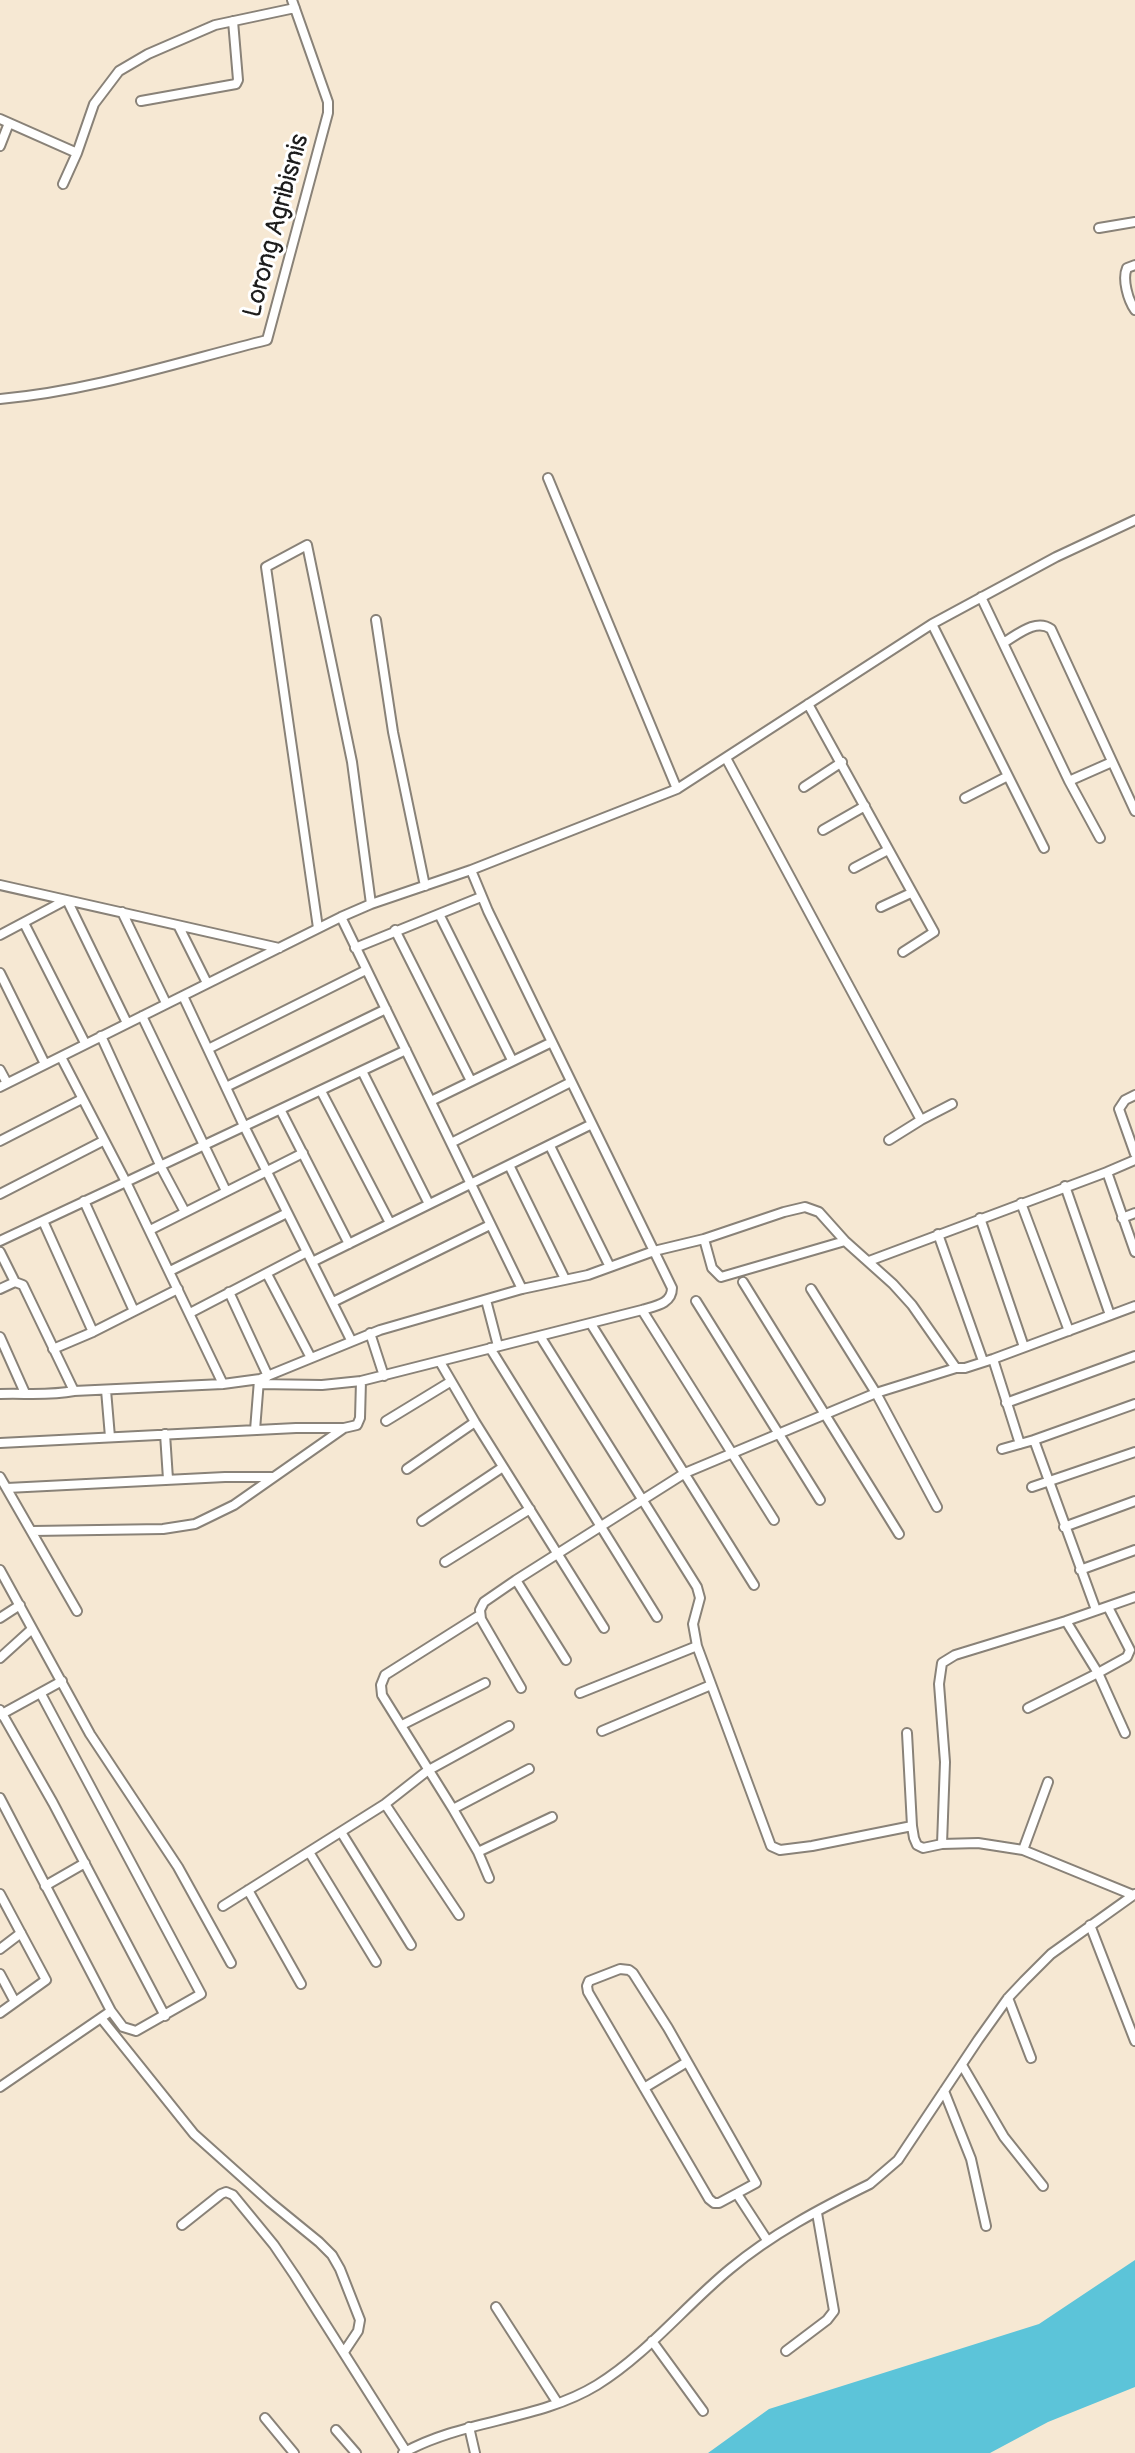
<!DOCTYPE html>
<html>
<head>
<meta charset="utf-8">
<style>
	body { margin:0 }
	canvas { display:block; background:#f6e8d3 }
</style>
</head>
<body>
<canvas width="1135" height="2453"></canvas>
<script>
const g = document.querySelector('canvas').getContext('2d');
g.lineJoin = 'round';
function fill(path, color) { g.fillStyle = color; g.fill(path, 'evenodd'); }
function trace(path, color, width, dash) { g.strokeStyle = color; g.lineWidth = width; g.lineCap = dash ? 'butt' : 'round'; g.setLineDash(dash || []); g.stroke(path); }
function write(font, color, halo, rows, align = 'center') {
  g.font = font + ' Pangolin,sans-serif'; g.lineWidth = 6; g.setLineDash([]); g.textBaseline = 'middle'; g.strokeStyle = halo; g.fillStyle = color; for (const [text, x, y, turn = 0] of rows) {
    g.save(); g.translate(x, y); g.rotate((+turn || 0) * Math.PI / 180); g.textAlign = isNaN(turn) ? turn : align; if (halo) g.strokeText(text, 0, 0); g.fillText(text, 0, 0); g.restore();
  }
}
const water = new Path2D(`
	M 1135,2260 L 1135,2387 L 1048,2422 L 990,2453 L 708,2453 L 769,2409 L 1039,2324 Z`);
const minor = new Path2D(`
	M 141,101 L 236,84 L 238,80 L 233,21
	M 0,119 L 77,153
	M 0,146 L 9,123
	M 63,184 L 77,153 L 94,104 L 119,71 L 148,54 L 215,25 L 295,8
	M 1099,228 L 1135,222
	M 1135,265 L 1127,268 C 1122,279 1128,300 1135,310
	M 0,399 C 91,391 179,362 267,340 L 328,113 L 328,102 L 292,0
	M 548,478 L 677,789
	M 981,597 L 1069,781 L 1100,838
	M 376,620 L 393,732 L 425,886
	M 932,624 L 1044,848
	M 1003,643 C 1017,635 1036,618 1051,629 L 1135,811
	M 808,704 L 934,932 L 903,952
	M 726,758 L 921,1120 L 889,1140
	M 1069,781 L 1112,762
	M 804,787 L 842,762
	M 965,798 L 1008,776
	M 823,830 L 865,806
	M 854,868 L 888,850
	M 0,885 L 279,948
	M 68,902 L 127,1023
	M 881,907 L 911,893
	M 122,912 L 166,1003
	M 439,914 L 512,1060
	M 341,917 L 522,1289
	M 24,923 L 85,1043
	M 179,927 L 207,983
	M 318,928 L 266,567 L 307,545 L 352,762 L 371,904
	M 395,930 L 471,1081
	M 0,935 L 64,901
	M 355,948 L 481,897
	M 0,973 L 45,1064
	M 183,996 L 245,1128 L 351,1340
	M 142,1016 L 226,1191
	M 101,1036 L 161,1167 L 185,1212
	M 208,1049 L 366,970
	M 61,1057 L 126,1182 L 406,1050
	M 0,1070 L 7,1083
	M 362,1071 L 429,1204
	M 0,1087 L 341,917 L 371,904 L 471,870 L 677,789 L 932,624 L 1056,557 L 1135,520
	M 226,1087 L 386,1009
	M 321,1091 L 390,1223
	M 1135,1095 L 1125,1100 L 1119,1109 L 1135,1154
	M 431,1101 L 552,1042
	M 281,1111 L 349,1244
	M 921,1120 L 952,1104
	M 0,1141 L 82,1099
	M 451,1143 L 571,1082
	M 550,1146 L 610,1267
	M 1135,1160 L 1107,1172 L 1135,1252
	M 509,1165 L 565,1279
	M 1065,1186 L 1110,1315
	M 0,1194 L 103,1141
	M 84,1201 L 134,1311
	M 1021,1203 L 1069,1331
	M 980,1218 L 1024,1347
	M 1122,1218 L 1135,1213
	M 43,1221 L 93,1332
	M 150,1230 L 303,1153
	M 938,1234 L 983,1361
	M 704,1239 L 712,1268 L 721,1277 L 845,1241
	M 0,1241 L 126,1182 L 223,1384
	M 0,1252 L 15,1282
	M 869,1261 L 1107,1172
	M 312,1262 L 592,1124
	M 170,1271 L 287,1213
	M 267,1274 L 311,1358
	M 743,1282 L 899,1534
	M 0,1289 L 15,1282 L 23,1285 L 74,1391
	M 811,1289 L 876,1393 L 937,1507
	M 229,1292 L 268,1376
	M 486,1300 L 498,1346
	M 696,1301 L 820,1500
	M 333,1302 L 490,1225
	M 642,1310 L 774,1520
	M 190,1313 L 307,1252
	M 591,1324 L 754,1585
	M 370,1333 L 384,1376
	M 540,1336 L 697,1587 L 700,1598 L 693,1624 L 697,1646 L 771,1846 L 780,1850 L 812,1846 L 912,1826
	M 0,1337 L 25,1393
	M 490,1348 L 657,1617
	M 53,1349 L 93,1332 L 178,1289
	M 993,1359 L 1020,1444
	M 440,1362 L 475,1422 L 604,1628
	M 259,1384 L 322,1385 L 361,1381 L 642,1310 C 655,1306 672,1304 672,1288 L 488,911 L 471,870
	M 106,1390 L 110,1437
	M 0,1394 C 25,1393 49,1396 74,1391 L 223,1384 L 260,1379 L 380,1330 L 522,1289 L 588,1275 L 654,1251 L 704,1239 L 784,1212 L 805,1207 L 819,1212 L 845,1241 L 893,1284 L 912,1305 L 956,1368 L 965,1368 L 993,1359 L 1135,1306
	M 1006,1403 L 1135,1356
	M 386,1421 L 450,1382
	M 255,1430 L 259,1380
	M 165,1434 L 168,1479
	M 1034,1440 L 1096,1610
	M 0,1443 L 296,1428 L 343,1428
	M 1002,1449 L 1034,1440 L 1135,1404
	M 407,1469 L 475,1422
	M 0,1477 L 77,1611
	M 1032,1487 L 1135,1452
	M 7,1488 L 225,1477 L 273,1477
	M 422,1521 L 503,1467
	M 1064,1527 L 1135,1501
	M 33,1531 L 163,1529 L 195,1524 L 234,1505 L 344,1428 L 357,1425 L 360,1418 L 361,1381
	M 445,1562 L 530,1509
	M 0,1570 L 90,1734 L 178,1867 L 231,1963
	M 1080,1570 L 1135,1550
	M 516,1580 L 566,1660
	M 1108,1607 L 1130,1650 L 1127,1657 L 1098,1673 L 1125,1733
	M 480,1615 L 385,1675 L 381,1685 L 382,1695 L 453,1809 L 529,1769
	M 0,1618 L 20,1605
	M 0,1658 L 32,1629
	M 521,1688 L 481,1619 L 480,1610 L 484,1602 L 516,1580 L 685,1473 L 876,1393 L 956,1368
	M 580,1693 L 697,1646
	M 41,1694 L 201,1994 L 136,2031 L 123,2027 L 111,2011
	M 1028,1708 L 1098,1673 L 1066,1621 L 1135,1597
	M 0,1710 L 53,1803 L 165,2016
	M 0,1715 L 62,1681
	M 402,1725 L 485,1683
	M 602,1731 L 711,1685
	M 907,1733 L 912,1826 L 914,1838 L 917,1845 L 923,1848 L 942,1844 L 978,1843 L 1023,1850 L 1133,1895
	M 0,1798 L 111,2011 L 0,2087
	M 385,1804 L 459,1915
	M 453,1809 L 478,1852 L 489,1878
	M 341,1832 L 411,1945
	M 942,1844 L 945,1762 L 939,1684 L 942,1663 L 955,1655 L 1066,1621
	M 1023,1850 L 1048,1782
	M 309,1852 L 376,1962
	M 478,1852 L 552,1817
	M 45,1886 L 85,1863
	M 248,1890 L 301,1984
	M 0,1894 L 46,1980 L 0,2013
	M 223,1906 L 385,1804 L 427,1771 L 509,1726
	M 1090,1925 L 1135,2041
	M 0,1949 L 21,1933
	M 620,1969 L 629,1970 L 633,1973 L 668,2028 L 756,2183 L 719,2203 L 714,2203 L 709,2199 L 588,1992 L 587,1986 L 589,1981 Z
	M 0,1974 L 15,2002
	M 1008,1998 L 1031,2058
	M 101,2018 L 194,2134 L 270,2202 L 319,2242 L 332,2255 L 340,2269 L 360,2320 L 358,2331 L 344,2352
	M 962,2065 L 1004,2137 L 1043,2186
	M 644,2088 L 687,2062
	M 944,2091 L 971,2159 L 986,2226
	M 737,2194 L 767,2240
	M 182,2225 L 221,2194 L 226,2192 L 233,2195 L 274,2245 L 295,2276 L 407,2453
	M 496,2307 L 557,2402
	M 652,2341 L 703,2411
	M 786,2351 L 827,2320 L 834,2311 L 817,2213
	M 265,2418 L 294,2453
	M 469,2427 L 475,2453
	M 336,2430 L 356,2453
	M 403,2453 C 464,2419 538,2421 597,2385 C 647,2354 685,2306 730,2269 C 772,2234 821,2208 870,2184 L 898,2160 L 978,2040 L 1008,1998 L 1024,1981 L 1051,1954 L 1135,1894`);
const streetNames = [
	["Lorong Agribisnis",277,226,-75]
];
fill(water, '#5cc4d9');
trace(minor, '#898278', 12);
trace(minor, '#fff', 8);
write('26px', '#1c1c1c', '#fff', streetNames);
</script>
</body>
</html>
